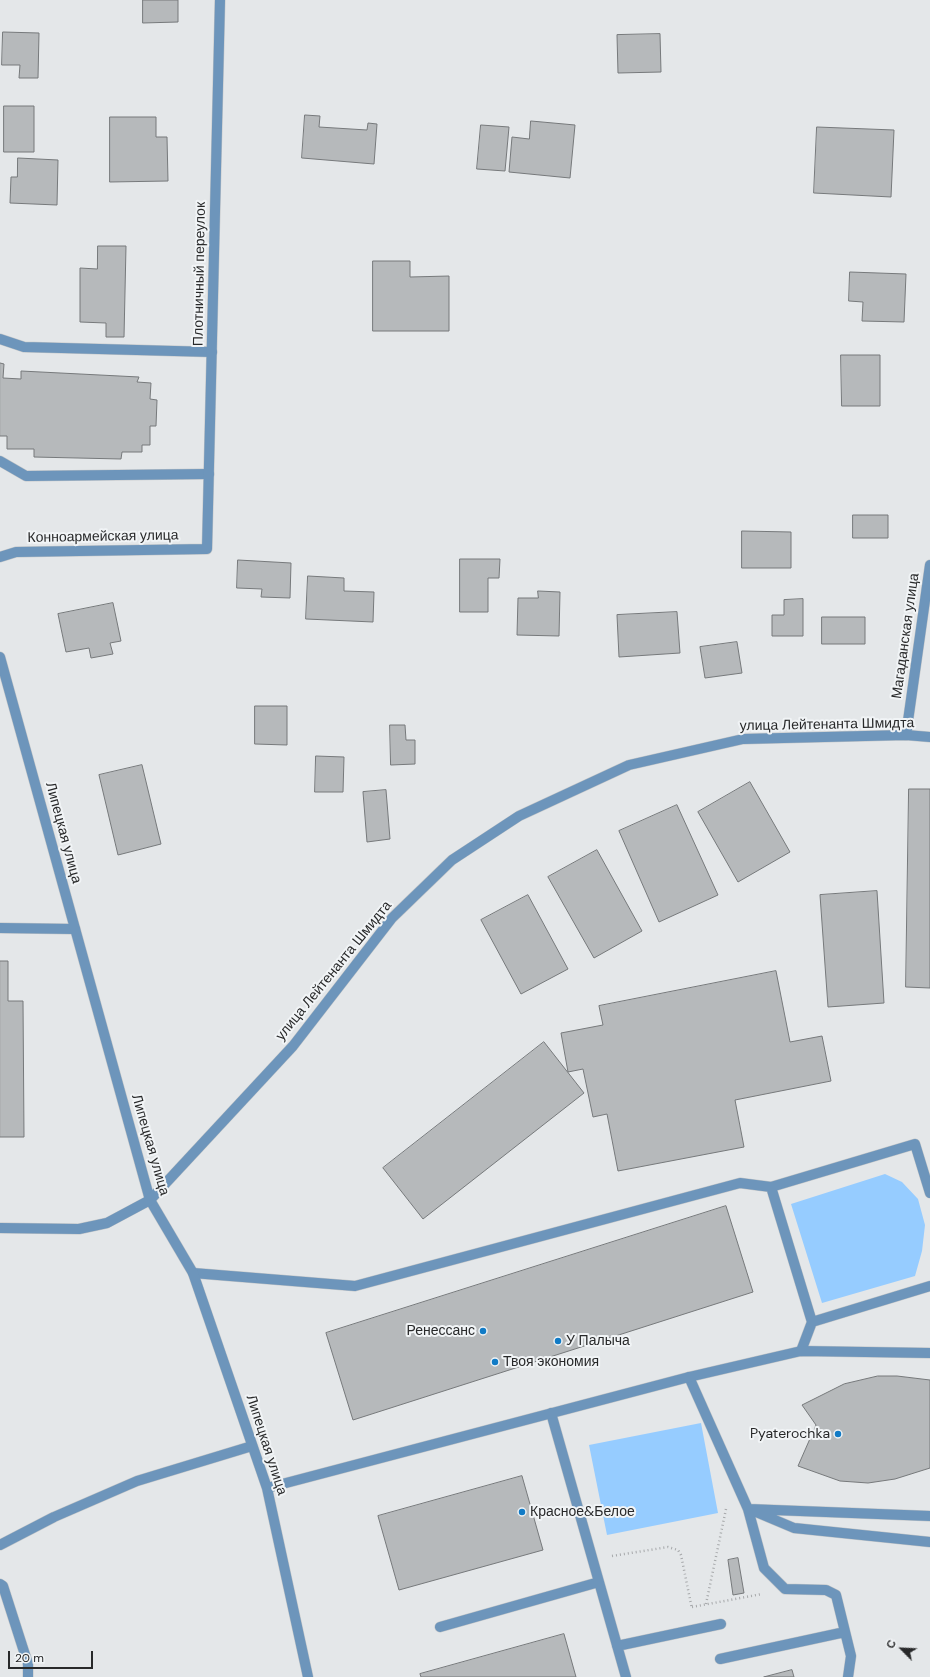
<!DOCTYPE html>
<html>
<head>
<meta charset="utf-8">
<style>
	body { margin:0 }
	#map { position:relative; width:930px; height:1677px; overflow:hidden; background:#e4e7e9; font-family:"DM Sans",sans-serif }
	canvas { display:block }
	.north { position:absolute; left:882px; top:1629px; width:40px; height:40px; -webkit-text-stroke:3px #f1f4f6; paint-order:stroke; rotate:294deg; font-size:11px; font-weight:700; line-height:16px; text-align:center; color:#28292a }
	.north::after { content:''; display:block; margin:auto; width:14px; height:18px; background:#28292a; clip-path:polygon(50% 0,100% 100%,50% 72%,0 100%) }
	.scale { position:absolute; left:8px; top:1651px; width:85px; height:18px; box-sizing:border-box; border:2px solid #28292a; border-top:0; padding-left:5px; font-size:12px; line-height:14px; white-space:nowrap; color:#28292a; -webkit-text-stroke:3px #f1f4f6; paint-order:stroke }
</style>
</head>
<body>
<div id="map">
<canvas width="930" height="1677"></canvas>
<div class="north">С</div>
<div class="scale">20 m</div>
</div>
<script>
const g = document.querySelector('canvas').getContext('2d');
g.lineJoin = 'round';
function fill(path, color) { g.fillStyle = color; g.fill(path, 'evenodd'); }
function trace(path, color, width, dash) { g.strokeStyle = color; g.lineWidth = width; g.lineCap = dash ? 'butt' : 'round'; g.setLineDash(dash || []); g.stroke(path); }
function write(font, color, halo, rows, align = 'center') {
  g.font = font + ' "DM Sans",sans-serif'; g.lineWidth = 4; g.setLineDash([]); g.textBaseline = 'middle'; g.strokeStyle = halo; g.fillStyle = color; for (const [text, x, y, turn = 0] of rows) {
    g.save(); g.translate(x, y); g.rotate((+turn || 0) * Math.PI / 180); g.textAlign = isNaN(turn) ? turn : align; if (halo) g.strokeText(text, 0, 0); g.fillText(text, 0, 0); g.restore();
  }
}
const green = new Path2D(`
	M 885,1174 L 902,1182 L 918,1199 L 925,1225 L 922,1251 L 915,1276 L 822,1303 L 791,1204 Z
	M 701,1423 L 718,1513 L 607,1535 L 589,1445 Z`);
const building = new Path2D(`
	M 143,0 L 178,0 L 178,22 L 143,23 Z
	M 3,32 L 39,33 L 38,78 L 19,78 L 20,65 L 2,65 Z
	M 660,34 L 661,72 L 618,73 L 617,35 Z
	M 4,106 L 34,106 L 34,152 L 4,152 Z
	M 305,115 L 320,116 L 319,127 L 367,130 L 368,123 L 377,124 L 374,164 L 302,158 Z
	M 110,117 L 156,117 L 156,137 L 167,137 L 168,181 L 110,182 Z
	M 531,121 L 575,125 L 570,178 L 509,172 L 512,137 L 529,139 Z
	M 481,125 L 509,127 L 505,171 L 477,169 Z
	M 817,127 L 894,130 L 891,197 L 814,193 Z
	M 18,158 L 58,160 L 57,205 L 10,203 L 11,177 L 17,177 Z
	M 98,246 L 126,246 L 124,337 L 106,337 L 106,323 L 80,322 L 80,268 L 97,269 Z
	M 373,261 L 410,261 L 410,277 L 449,276 L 449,331 L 373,331 Z
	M 850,272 L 906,274 L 904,322 L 862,321 L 863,302 L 849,301 Z
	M 841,355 L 880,355 L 880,406 L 842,406 Z
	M 0,363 L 4,364 L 3,378 L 21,379 L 21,371 L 139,377 L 137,382 L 151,383 L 150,399 L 157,400 L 156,426 L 150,426 L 150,445 L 142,445 L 142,452 L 122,452 L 121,459 L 34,457 L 34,449 L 7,449 L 7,436 L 0,436 Z
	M 853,515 L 888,515 L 888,538 L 853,538 Z
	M 742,531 L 791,532 L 791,568 L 742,568 Z
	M 460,559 L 500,559 L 499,578 L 488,578 L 488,612 L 460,612 Z
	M 238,560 L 291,563 L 290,598 L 261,597 L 262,589 L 237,588 Z
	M 308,576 L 344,578 L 344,591 L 374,592 L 373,622 L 306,619 Z
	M 538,591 L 560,592 L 559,636 L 517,635 L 518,598 L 538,598 Z
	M 803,599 L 803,636 L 772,636 L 772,615 L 784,615 L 784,600 Z
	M 113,603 L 121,641 L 110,643 L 113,654 L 91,658 L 89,648 L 66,652 L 58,614 Z
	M 677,612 L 680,653 L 619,657 L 617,615 Z
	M 822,617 L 865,617 L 865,644 L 822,644 Z
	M 737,642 L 742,673 L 705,678 L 700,647 Z
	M 255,706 L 287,706 L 287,745 L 255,744 Z
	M 390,725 L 405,725 L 406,740 L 415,740 L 415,764 L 391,765 Z
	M 316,756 L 344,757 L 343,792 L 315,792 Z
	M 142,765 L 161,844 L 118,855 L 99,775 Z
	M 750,782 L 790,852 L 738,882 L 698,812 Z
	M 909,789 L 930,789 L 930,988 L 906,987 Z
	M 386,790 L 390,839 L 367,842 L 363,792 Z
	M 677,805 L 718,895 L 659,922 L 619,831 Z
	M 597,850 L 642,931 L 594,958 L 548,877 Z
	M 877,891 L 884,1003 L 828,1007 L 820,895 Z
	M 528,895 L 568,969 L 521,994 L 481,920 Z
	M 0,961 L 8,961 L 8,1001 L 23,1001 L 24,1137 L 0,1137 Z
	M 776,971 L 790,1042 L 822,1036 L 831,1081 L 735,1100 L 744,1147 L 618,1171 L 607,1114 L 593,1117 L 583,1069 L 568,1072 L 561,1033 L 603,1025 L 599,1006 Z
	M 544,1042 L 584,1093 L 423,1219 L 383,1168 Z
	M 726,1206 L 753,1292 L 353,1420 L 326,1333 Z
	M 878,1376 L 897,1376 L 930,1380 L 930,1468 L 895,1479 L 868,1483 L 840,1481 L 798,1466 L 816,1425 L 802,1405 L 844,1384 Z
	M 522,1476 L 543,1550 L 399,1590 L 378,1516 Z
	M 738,1558 L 744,1593 L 733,1595 L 728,1560 Z
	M 564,1634 L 576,1677 L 421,1677 L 420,1674 Z
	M 792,1670 L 794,1677 L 764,1677 Z`);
const path = new Path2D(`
	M 612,1556 L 668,1547 L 678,1550 L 681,1555 L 692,1609
	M 706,1604 L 726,1509
	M 692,1607 L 762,1594`);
const service = new Path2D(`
	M 0,339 L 24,347 L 212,352
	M 0,461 L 26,476 L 209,474
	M 0,928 L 75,929
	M 771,1187 L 812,1322 L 930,1286
	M 193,1273 L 355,1286 L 740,1183 L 771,1187 L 915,1144 L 930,1193
	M 801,1351 L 812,1322
	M 689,1377 L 748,1509 L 930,1516
	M 551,1413 L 626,1677
	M 748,1509 L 764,1568 L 785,1589 L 826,1590 L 836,1595 L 851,1656 L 848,1677
	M 756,1512 L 794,1528 L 930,1542
	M 0,1545 L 54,1517 L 137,1481 L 252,1446
	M 0,1584 L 3,1586 L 28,1664 L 28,1677
	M 440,1627 L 599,1582
	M 617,1646 L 721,1624
	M 720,1659 L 845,1632`);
const minor = new Path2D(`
	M 0,557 L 16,552 L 207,549 L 220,0
	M 0,657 L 150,1200 L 193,1273 L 267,1488 L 308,1677
	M 906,735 L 930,565
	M 267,1488 L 689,1377 L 801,1351 L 930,1353`);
const tertiary = new Path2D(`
	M 0,1228 L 79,1229 L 107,1223 L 150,1200 L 293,1046 L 392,918 L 452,860 L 519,816 L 629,765 L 743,739 L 906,735 L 930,737`);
const markers = [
	[483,1331,4,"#117bc6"],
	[558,1341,4,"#117bc6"],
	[495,1362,4,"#117bc6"],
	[838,1434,4,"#117bc6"],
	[522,1512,4,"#117bc6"]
];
const streetNames = [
	["Плотничный переулок",200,274,-89],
	["Конноармейская улица",103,537,-1],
	["Магаданская улица",906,636,-82],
	["улица Лейтенанта Шмидта",827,725,-1],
	["Липецкая улица",63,833,75],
	["улица Лейтенанта Шмидта",334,971,-51],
	["Липецкая улица",150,1145,74],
	["Липецкая улица",266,1445,72]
];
const poiNames = [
	["Ренессанс",475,1331,"right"],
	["У Палыча",566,1341],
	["Твоя экономия",503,1362],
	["Pyaterochka",830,1434,"right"],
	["Красное&Белое",530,1512]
];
fill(green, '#96ccff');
fill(building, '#b6b9bb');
trace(building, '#76797b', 1);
trace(service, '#c2c5c7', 11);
trace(minor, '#c2c5c7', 11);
trace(tertiary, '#c2c5c7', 11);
trace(path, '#a6a8aa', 2.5, [1, 3]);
trace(service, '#6d95bb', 10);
trace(minor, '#6d95bb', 10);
trace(tertiary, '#6d95bb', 10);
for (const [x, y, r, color] of markers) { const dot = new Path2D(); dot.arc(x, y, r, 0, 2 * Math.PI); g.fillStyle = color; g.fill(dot); trace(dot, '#f1f4f6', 1.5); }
write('14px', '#28292a', '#f1f4f6', streetNames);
write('14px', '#28292a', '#f1f4f6', poiNames, 'left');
</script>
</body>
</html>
